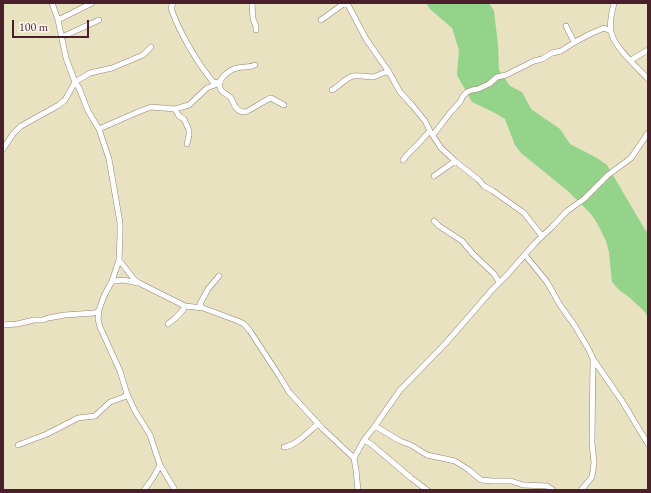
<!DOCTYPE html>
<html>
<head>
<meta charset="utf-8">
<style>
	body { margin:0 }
	#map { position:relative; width:651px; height:493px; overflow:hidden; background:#e8e2c0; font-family:"EB Garamond",serif }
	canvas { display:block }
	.frame { position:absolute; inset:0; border:4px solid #4a1f2b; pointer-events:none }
	.scale { position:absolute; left:12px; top:20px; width:77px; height:18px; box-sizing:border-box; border:2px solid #4a1f2b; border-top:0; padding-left:5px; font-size:12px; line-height:14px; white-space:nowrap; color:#4a1f2b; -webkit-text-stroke:3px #fbf7ec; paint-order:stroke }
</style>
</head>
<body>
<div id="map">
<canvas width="651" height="493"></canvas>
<div class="frame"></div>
<div class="scale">100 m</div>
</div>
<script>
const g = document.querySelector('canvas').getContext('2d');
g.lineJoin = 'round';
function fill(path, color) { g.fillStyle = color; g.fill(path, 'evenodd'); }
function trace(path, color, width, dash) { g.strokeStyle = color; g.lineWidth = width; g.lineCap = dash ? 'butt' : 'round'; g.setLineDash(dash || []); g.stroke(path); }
const green = new Path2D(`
	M 426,3 L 489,3 L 494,11 L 498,45 L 499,70 L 510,86 L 522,92 L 531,109 L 560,129 L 570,144 L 597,158 L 607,165 L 644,228 L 648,233 L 648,318 L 645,312 L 629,297 L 619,290 L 612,282 L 609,252 L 606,241 L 597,223 L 591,214 L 569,192 L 521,153 L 515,145 L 505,119 L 495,113 L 472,102 L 457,75 L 459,50 L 452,28 L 430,9 Z`);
const minor = new Path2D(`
	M 52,3 L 58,20 L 66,58 L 75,82 L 79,88 L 88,111 L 99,129 L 109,159 L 120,223 L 120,234 L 119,260 L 112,281 L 104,296 L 99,310 L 98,319 L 100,327 L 120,371 L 127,394 L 135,411 L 150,435 L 160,465 L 175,490
	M 173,3 L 171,8 C 179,32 197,62 213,82 L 219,83
	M 252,3 L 253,19 L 256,26 L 256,30
	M 347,3 L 366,39 L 389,72 L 400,92 L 412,105 L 425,121 L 430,131 L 441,148 L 455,161 L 479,180 L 484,186 L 493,191 L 524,213 L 542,236
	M 614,3 C 612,12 609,22 611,32 C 614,47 637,67 648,79
	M 58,20 L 92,3
	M 321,20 L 342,5 L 347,3
	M 566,26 L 573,40 L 575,42
	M 62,37 L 99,20
	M 631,60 L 648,50
	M 255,65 C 249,68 243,66 237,68 C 229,70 215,80 221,90 C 224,94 230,95 232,100 C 234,105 237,112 244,112 C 250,112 263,100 271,98 L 284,105
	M 332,90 C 339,87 345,78 353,76 C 360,75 366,77 373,77 C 379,76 383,71 389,72
	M 175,109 L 179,116 L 184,119 L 189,130 L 189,135 L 187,144
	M 99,129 L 138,112 L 151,107 L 175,109 L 189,105 L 207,88 L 220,83
	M 433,135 L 450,113 L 460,102 L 463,96 L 467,92 L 472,90 L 478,89 L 489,84 L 497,77 L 506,75 L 534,61 L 542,59 L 552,53 L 561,51 L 575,42 L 590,34 L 604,28 L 611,31
	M 3,149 L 13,134 L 21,126 L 59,105 L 65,100 L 75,82 L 90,73 L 112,68 L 143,55 L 151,47
	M 403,160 C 408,153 410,152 416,146 C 421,141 425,136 430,131
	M 434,176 L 455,161
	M 434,221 L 439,226 L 462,241 L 473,254 L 494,274 L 499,282
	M 525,255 L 547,282 L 560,305 L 575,326 L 589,350 L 593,359 L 622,401 L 648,444
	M 119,260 L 134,279 L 139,283 L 185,306 L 203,308 L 238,321 L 244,324 L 250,331 L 280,377 L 289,392 L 323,429 L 354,458 L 356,470 L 358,490
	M 112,281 L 115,281 L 123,280 L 138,283
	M 203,308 L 201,307 L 200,304 L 208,289 L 219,276
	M 168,324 C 174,319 182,314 185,306
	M 3,325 L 17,324 L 34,320 L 43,320 L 48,318 L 65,315 L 94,313 L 97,312 L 99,310
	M 375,426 L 400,441 L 411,445 L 427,455 L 455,461 L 469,470 L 481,480 L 492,481 L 511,481 L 523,485 L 547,486 L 553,490
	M 364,440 L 371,444 L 411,478 L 427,490
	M 18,445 L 47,434 L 78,418 L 95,416 L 110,402 L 124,397 L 127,394
	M 284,447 C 296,446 309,431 318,424
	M 354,458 L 364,440 L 375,426 L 400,390 L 445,344 L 492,290 L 506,276 L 536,242 L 552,227 L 567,211 L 584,199 L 608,175 L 631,158 L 648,133
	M 144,490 L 153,478 L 160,465
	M 581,490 L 588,482 L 592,477 L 594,463 L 592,443 L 593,359`);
fill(green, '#93d38a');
trace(minor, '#998076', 6);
trace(minor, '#fff', 5);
</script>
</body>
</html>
